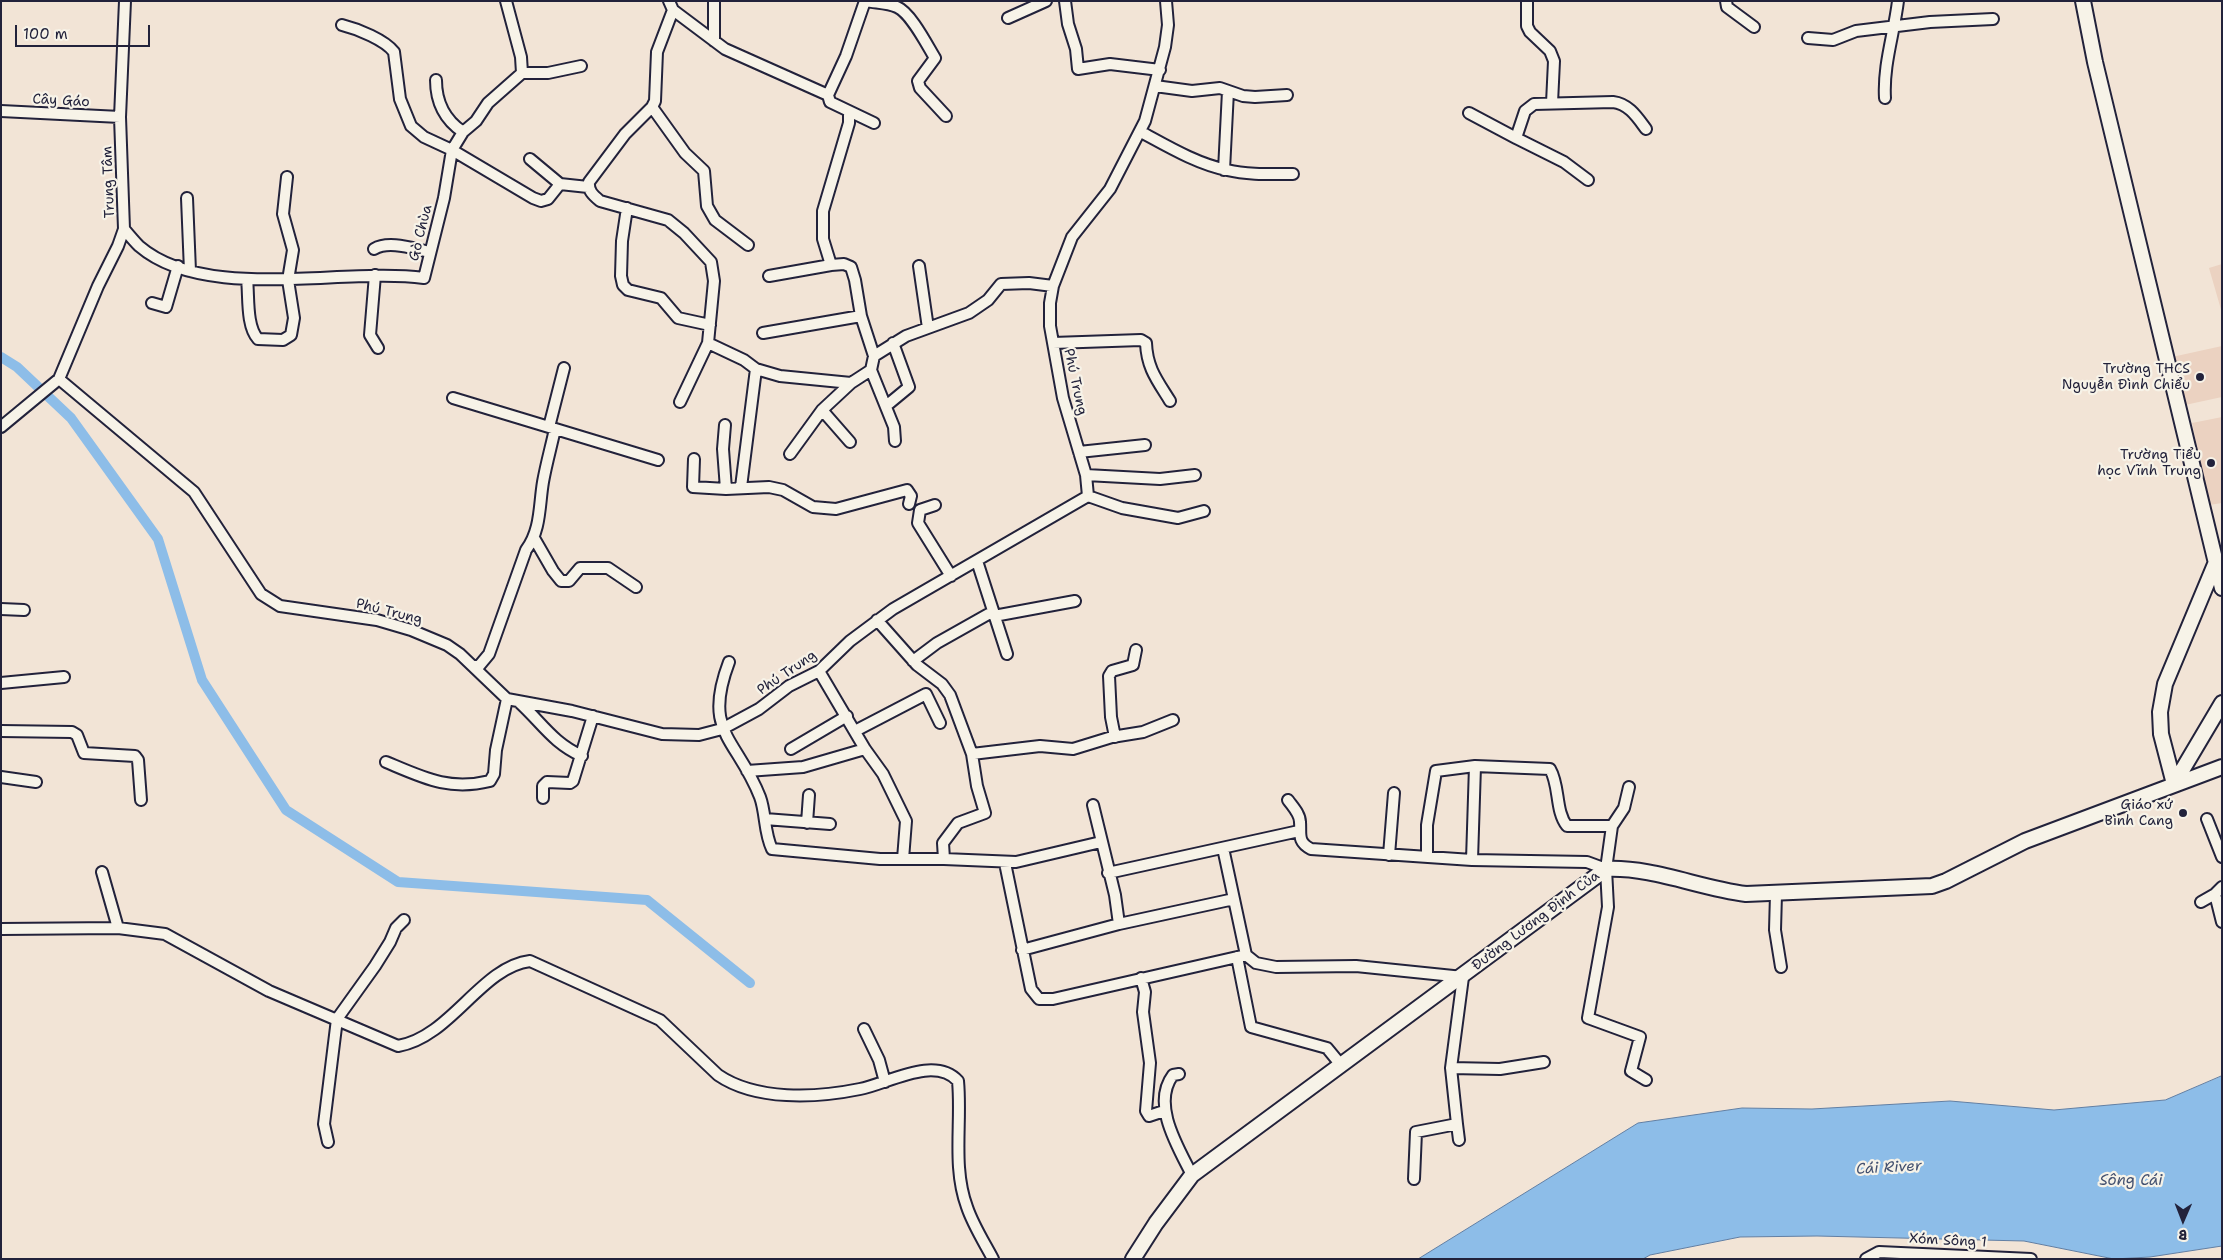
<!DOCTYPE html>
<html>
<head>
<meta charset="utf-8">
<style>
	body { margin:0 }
	#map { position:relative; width:2223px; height:1260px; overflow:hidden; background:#f2e4d6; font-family:"Shantell Sans",sans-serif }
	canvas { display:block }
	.frame { position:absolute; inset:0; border:2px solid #22223b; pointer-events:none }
	.north { position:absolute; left:2158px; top:1195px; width:50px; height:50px; -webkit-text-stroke:4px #f7f3e8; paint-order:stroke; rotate:181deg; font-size:14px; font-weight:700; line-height:20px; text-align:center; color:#22223b }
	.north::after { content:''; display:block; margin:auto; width:18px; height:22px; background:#22223b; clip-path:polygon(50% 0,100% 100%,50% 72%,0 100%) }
	.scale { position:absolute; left:15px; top:25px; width:135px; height:22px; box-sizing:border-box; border:2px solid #22223b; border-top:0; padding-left:6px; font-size:15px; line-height:18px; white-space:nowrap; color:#22223b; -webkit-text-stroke:4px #f7f3e8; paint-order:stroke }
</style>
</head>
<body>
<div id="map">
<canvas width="2223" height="1260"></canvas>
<div class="frame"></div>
<div class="north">B</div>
<div class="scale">100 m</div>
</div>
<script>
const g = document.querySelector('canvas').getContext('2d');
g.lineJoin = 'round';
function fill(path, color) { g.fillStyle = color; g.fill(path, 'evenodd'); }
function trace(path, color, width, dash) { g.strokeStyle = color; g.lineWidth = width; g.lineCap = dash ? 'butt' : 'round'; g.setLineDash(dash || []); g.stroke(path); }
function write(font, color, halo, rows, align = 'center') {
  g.font = font + ' "Shantell Sans",sans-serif'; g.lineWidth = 4.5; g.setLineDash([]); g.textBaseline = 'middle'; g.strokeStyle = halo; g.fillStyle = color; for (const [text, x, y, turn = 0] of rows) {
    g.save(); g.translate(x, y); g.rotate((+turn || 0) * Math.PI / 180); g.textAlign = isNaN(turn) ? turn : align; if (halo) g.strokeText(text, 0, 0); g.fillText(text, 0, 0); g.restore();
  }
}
const built = new Path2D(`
	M 2222,264 L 2222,313 L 2209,268 Z
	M 2222,346 L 2222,397 L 2185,405 L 2172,357 Z
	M 2222,417 L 2222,503 L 2209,505 L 2192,423 Z`);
const water = new Path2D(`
	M 2222,1076 L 2222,1246 L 2150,1257 L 2114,1259 L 2024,1241 L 1817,1236 L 1740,1237 L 1650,1255 L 1643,1259 L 1418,1259 L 1638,1123 L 1742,1108 L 1812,1109 L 1950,1101 L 2054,1110 L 2165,1100 Z`);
const canal = new Path2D(`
	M 1,357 L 17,367 L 71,418 L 158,539 L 202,680 L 286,810 L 398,882 L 647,900 L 750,983`);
const street = new Path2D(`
	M 669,1 L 673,10 L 657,52 L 655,101 L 652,107 L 625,134 L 589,182 C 588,191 593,195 600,201 L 668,220 L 684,233 L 711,262 L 714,281 L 708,343
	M 865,1 L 846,56 L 828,95 L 830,102 L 874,123
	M 866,1 C 876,3 888,3 897,7 C 911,13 927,45 935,58 L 918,81 L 920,88 L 946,116
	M 1065,1 L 1068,24 L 1076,49 L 1078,69 L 1110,64 L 1160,70
	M 1527,1 L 1527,26 L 1530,32 L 1550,51 L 1554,61 L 1552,103
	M 1726,1 L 1727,7 L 1754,27
	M 673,10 L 725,49 L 828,95
	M 1008,18 L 1046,1
	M 342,25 C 358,29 385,40 394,52 L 400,99 L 411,126 L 424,137 L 452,150 L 533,198 L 541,201 L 548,199 L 560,184
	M 1808,38 L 1833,40 L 1856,31 L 1930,22 L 1993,19
	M 714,41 L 714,1
	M 522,73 L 548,73 L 581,66
	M 436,80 C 436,102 445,120 463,132
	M 1155,86 L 1192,91 L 1220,88 L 1243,96 L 1255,97 L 1287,95
	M 1885,98 C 1883,65 1894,34 1898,1
	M 652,107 L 685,153 L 704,171 L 707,206 L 715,220 L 748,245
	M 1,111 L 120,117
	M 849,113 L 849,123 L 823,211 L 823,239 L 831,265 L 844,264 L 851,267 L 855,280 L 861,316
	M 1469,113 L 1516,138 L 1525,111 L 1534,104 L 1613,102 C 1629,104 1637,117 1646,129
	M 1141,132 C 1167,146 1197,164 1227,170 C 1248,175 1271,174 1293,174
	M 1516,138 L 1564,162 L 1588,180
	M 530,159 L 560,184 L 588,187
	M 1224,170 L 1228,91
	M 187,198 L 190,271
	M 627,208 L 622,241 L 621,276 L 623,285 L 628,290 L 661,298 L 678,318 L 710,325
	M 124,229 C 129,235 134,241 139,246 C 205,303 342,267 424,278 L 444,198 L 452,150 L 463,132 L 476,121 L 488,103 L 522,73 L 521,57 L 506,1
	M 374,249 C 389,240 414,249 430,252
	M 919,266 L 928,328
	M 375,275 L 370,335 L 378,348
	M 769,276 L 831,265
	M 247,279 C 249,296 246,326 258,339 L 283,340 L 291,335 L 294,318 L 288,280 L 293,250 L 283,214 L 287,177
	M 152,303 L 166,307 L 178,266
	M 763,333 L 861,316 L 874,356
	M 1053,343 L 1141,340 L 1146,343 C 1147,368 1157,380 1170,401
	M 871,370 L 894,427 L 895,441
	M 59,379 L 194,492 L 261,594 L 280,606 L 377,620 L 411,630 L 447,645 L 460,654 L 507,699 L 572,711 L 662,734 L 699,735 L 722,729 L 759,709 L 789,686 L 819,671 L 850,641 L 893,609 L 1088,496 L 1086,475 L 1063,398 L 1050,326 L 1050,303 L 1053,286 L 1072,237 L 1110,189 L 1145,121 L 1165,47 L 1168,25 L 1166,1
	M 453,398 L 658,460
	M 680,402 L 708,343 L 744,360 L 756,369 L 780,376 L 851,383 L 871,370 L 874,356 L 906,336 L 969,313 L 988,300 L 1001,284 L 1029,283 L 1053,286
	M 886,406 L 909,387 L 893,343
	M 822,410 L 850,442
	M 725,425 L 723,449 L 726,489
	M 1,427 L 59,379 L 98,286 L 118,246 L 124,229 L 120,117 L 125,1
	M 549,427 L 564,368
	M 1079,452 L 1145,445
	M 790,454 L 822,410 L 851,383
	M 694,459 L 693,487 L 726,489 L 769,487 L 783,490 L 813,507 L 836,509 L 907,490 L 911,496 L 909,504
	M 1086,475 L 1160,479 L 1195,475
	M 741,487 L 756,369
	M 1088,496 L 1122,508 L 1178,518 L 1204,511
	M 935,505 L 920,510 L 918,523 L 951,576
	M 534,538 L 553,571 L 561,581 L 569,581 L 580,568 L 608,568 L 636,587
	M 977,561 L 1007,654
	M 1,609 L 24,610
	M 994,616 L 1075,601
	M 877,620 L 917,665 L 942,684 L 950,695 L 972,754 L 1040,746 L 1073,749 L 1112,737 L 1143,732 L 1173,720
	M 913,661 L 937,643 L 992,612
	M 729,662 C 702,733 737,738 760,797 C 766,813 764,833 772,849 L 880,859 L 944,859
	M 474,666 L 479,666 L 489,654 L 526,550 C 541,530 539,506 543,482 C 546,465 551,447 555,429
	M 819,671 L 865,749 L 883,774 L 906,821 L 903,859
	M 1,683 L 64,677
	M 519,702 C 542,723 553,743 582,756
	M 1,731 L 72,732 L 77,735 L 84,753 L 135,756 L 138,760 L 141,800
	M 855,731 L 926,694 L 940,723
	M 1115,737 L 1111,717 L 1109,676 L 1112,671 L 1133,665 L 1136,650
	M 791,749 L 847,716
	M 972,754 L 977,786 L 985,813 L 958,823 L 943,843 L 944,859 L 1016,862 L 1101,842
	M 386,762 C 424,778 449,791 490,781 L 494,774 L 496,750 L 507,699
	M 1475,766 L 1550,769 C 1560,786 1555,811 1567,826 L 1612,826
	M 747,771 L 803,767 L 865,749
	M 1,777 L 36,782
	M 1629,787 L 1624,808 L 1612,826 L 1606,869 L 1608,907 L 1588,1018 L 1640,1037 L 1631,1071 L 1646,1080
	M 543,798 L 543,786 L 547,782 L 570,783 L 573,781 L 593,716
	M 1288,800 C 1293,807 1300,814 1300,822 C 1301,834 1297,842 1311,849 L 1472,860 L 1587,862 L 1606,869
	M 1093,805 L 1115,895 L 1119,924
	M 765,819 L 830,824
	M 2207,819 L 2222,857
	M 807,823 L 809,795
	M 1223,848 L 1246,955 L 1256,963 L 1276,967 L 1356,966 L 1463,977 L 1451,1068 L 1457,1124 L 1416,1132 L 1414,1179
	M 1389,855 L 1394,793
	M 1427,857 L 1427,825 L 1436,771 L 1475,766 L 1472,860
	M 1005,863 L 1031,989 L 1039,999 L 1053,999 L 1246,955
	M 102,872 L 118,928
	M 1108,873 L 1299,831
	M 2222,887 L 2215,894 L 2222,922
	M 1776,894 L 1775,930 L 1781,967
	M 2201,902 L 2215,894
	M 1,929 L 118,928 L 165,934 L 269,991 L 398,1046 C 451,1037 481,967 530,961 L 660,1020 L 718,1075 C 756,1101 816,1098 860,1089 C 887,1084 934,1055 958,1081 C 962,1122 952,1167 967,1207 C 973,1225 984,1242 993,1259
	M 1022,950 L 1119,924 L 1234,899
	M 1237,957 L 1251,1027 L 1327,1048 L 1341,1065
	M 1141,978 L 1145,992 L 1143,1012 L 1150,1063 L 1146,1111 L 1149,1116 L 1164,1111
	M 864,1029 L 879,1060 L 885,1082
	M 1451,1068 L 1500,1069 L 1544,1062
	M 1179,1074 L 1173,1075 C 1151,1104 1178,1147 1192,1175
	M 1457,1124 L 1459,1140
	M 328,1142 L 324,1124 L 337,1019 L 375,966 L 390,942 L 396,928 L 404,920
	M 1866,1259 L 1879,1252 L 2031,1259`);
const secondary = new Path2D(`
	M 2083,1 L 2095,62 L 2222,588
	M 2174,784 L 2161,734 L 2160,712 L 2165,684 L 2216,562
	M 2174,784 L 2222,703
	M 1133,1259 L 1156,1223 L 1192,1175 L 1606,869 C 1653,867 1699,888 1746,894 L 1932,886 L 1946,881 L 2025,841 L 2222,767`);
const markers = [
	[2200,377,5,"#22223b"],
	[2211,463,5,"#22223b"],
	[2183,813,5,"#22223b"]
];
const streetNames = [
	["Cây Gáo",61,101,3],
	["Trung Tâm",109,182,-92],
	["Gò Chùa",421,233,-76],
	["Phú Trung",1075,382,78],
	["Phú Trung",389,612,14],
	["Phú Trung",787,673,-34],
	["Đường Lương Định Của",1536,921,-37],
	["Xóm Sông 1",1948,1241,3]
];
const poiNames = [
	["Trường THCS",2190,369],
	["Nguyễn Đình Chiểu",2190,385],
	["Trường Tiểu",2201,455],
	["học Vĩnh Trung",2201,471],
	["Giáo xứ",2173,805],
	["Bình Cang",2173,821]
];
const waterNames = [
	["Cái River",1889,1168,-3],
	["Sông Cái",2131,1181]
];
fill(built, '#ebd2c1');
fill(water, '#8dbde8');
trace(water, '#627fa3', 1);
trace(canal, '#8dbde8', 10);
trace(street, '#22223b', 14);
trace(secondary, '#22223b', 18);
trace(street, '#f7f3e8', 10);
trace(secondary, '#f7f3e8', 14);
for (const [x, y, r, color] of markers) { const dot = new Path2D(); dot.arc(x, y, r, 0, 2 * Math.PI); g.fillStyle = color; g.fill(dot); trace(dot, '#f7f3e8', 2); }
write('14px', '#22223b', '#f7f3e8', streetNames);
write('14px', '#22223b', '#f7f3e8', poiNames, 'right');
write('italic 15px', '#42506f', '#f7f3e8', waterNames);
</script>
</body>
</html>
